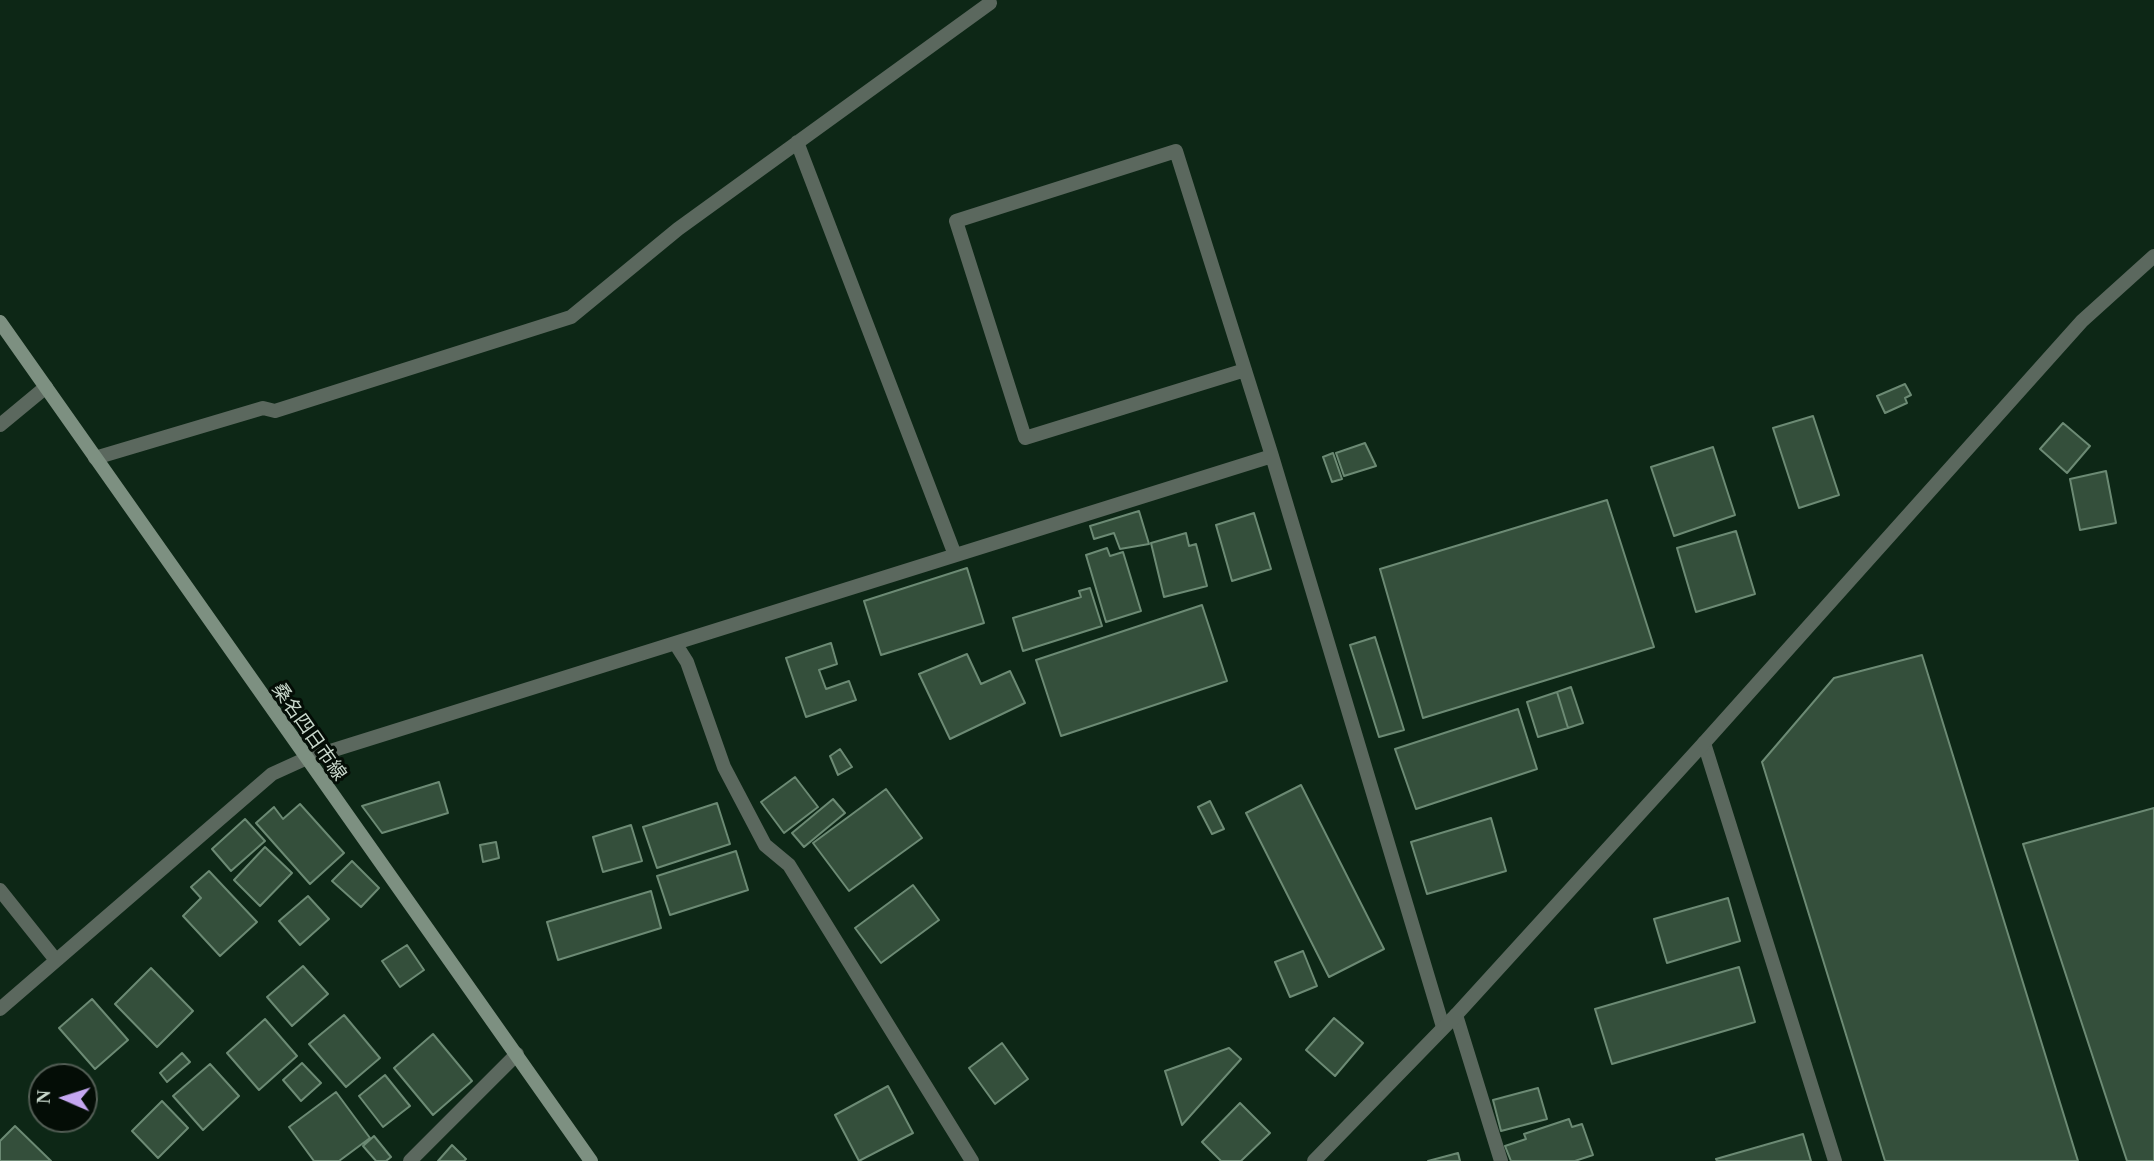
<!DOCTYPE html>
<html>
<head>
<meta charset="utf-8">
<style>
	body { margin:0 }
	#map { position:relative; width:2154px; height:1161px; overflow:hidden; background:#0d2716; font-family:Georgia,serif }
	canvas { display:block }
	.north { position:absolute; left:28px; top:1063px; width:70px; height:70px; box-sizing:border-box; background:#040d06; border:2px solid #535e55; border-radius:50%; rotate:273deg; font-size:19px; font-weight:700; line-height:28px; text-align:center; color:#c9d8cc }
	.north::after { content:''; display:block; margin:auto; width:24px; height:32px; background:#c5a7f1; clip-path:polygon(50% 0,100% 100%,50% 72%,0 100%) }
</style>
</head>
<body>
<div id="map">
<canvas width="2154" height="1161"></canvas>
<div class="north">N</div>
</div>
<script>
const g = document.querySelector('canvas').getContext('2d');
g.lineJoin = 'round';
function fill(path, color) { g.fillStyle = color; g.fill(path, 'evenodd'); }
function trace(path, color, width, dash) { g.strokeStyle = color; g.lineWidth = width; g.lineCap = dash ? 'butt' : 'round'; g.setLineDash(dash || []); g.stroke(path); }
function write(font, color, halo, rows, align = 'center') {
  g.font = font + ' Georgia,"Noto Sans JP",serif'; g.lineWidth = 6; g.setLineDash([]); g.textBaseline = 'middle'; g.strokeStyle = halo; g.fillStyle = color; for (const [text, x, y, turn = 0] of rows) {
    g.save(); g.translate(x, y); g.rotate((+turn || 0) * Math.PI / 180); g.textAlign = isNaN(turn) ? turn : align; if (halo) g.strokeText(text, 0, 0); g.fillText(text, 0, 0); g.restore();
  }
}
const building = new Path2D(`
	M 1905,384 L 1911,395 L 1905,398 L 1907,403 L 1885,413 L 1877,396 Z
	M 1813,416 L 1839,495 L 1799,508 L 1773,428 Z
	M 2063,423 L 2090,446 L 2067,473 L 2040,449 Z
	M 1365,443 L 1376,466 L 1344,476 L 1336,453 Z
	M 1713,447 L 1735,515 L 1674,536 L 1651,467 Z
	M 1333,453 L 1342,479 L 1332,482 L 1323,457 Z
	M 2106,471 L 2116,523 L 2080,530 L 2070,479 Z
	M 1607,500 L 1654,647 L 1423,718 L 1380,569 Z
	M 1139,511 L 1149,544 L 1120,549 L 1114,533 L 1094,539 L 1090,526 Z
	M 1254,513 L 1271,569 L 1232,581 L 1216,525 Z
	M 1736,531 L 1755,594 L 1696,612 L 1677,548 Z
	M 1186,533 L 1189,546 L 1196,544 L 1207,586 L 1164,597 L 1151,543 Z
	M 1107,548 L 1110,556 L 1123,552 L 1141,611 L 1106,622 L 1086,555 Z
	M 967,568 L 984,623 L 881,655 L 864,601 Z
	M 1090,588 L 1102,626 L 1023,651 L 1013,618 L 1081,597 L 1079,591 Z
	M 1202,605 L 1227,681 L 1061,736 L 1036,660 Z
	M 1375,637 L 1404,730 L 1379,737 L 1350,645 Z
	M 831,643 L 837,664 L 819,670 L 826,689 L 849,681 L 856,700 L 806,717 L 786,658 Z
	M 967,654 L 981,684 L 1010,671 L 1025,703 L 950,739 L 919,674 Z
	M 1922,655 L 2078,1161 L 1885,1161 L 1762,762 L 1834,678 Z
	M 1571,687 L 1583,723 L 1568,728 L 1557,692 Z
	M 1557,692 L 1568,728 L 1538,737 L 1527,702 Z
	M 1518,709 L 1537,769 L 1416,809 L 1395,749 Z
	M 840,749 L 852,767 L 838,775 L 830,756 Z
	M 795,777 L 818,807 L 784,833 L 761,802 Z
	M 439,782 L 448,813 L 382,833 L 362,806 Z
	M 1301,785 L 1384,949 L 1329,977 L 1246,813 Z
	M 886,789 L 922,838 L 849,891 L 813,843 Z
	M 833,799 L 845,813 L 804,847 L 792,833 Z
	M 1210,801 L 1224,829 L 1212,834 L 1198,807 Z
	M 717,803 L 730,844 L 657,868 L 643,827 Z
	M 300,804 L 344,853 L 310,884 L 256,823 L 274,807 L 283,819 Z
	M 2154,808 L 2154,1161 L 2127,1161 L 2023,844 Z
	M 1491,818 L 1506,871 L 1427,894 L 1411,842 Z
	M 245,819 L 265,841 L 231,871 L 212,849 Z
	M 631,825 L 642,861 L 603,872 L 593,837 Z
	M 496,842 L 499,858 L 483,862 L 480,845 Z
	M 265,847 L 292,873 L 260,906 L 234,880 Z
	M 736,851 L 748,890 L 670,915 L 657,876 Z
	M 352,861 L 379,888 L 361,907 L 332,881 Z
	M 209,871 L 257,922 L 220,956 L 183,916 L 201,898 L 191,887 Z
	M 913,885 L 939,920 L 881,963 L 855,928 Z
	M 651,891 L 661,928 L 558,960 L 547,922 Z
	M 308,896 L 329,919 L 300,945 L 279,921 Z
	M 1728,898 L 1740,941 L 1667,963 L 1654,919 Z
	M 407,945 L 424,970 L 400,987 L 382,961 Z
	M 1303,951 L 1317,986 L 1290,997 L 1275,962 Z
	M 303,966 L 328,994 L 292,1026 L 267,997 Z
	M 1739,967 L 1755,1022 L 1612,1064 L 1595,1009 Z
	M 151,968 L 193,1011 L 157,1047 L 115,1004 Z
	M 92,999 L 128,1040 L 95,1069 L 59,1028 Z
	M 344,1015 L 380,1058 L 346,1087 L 309,1044 Z
	M 1334,1018 L 1363,1043 L 1335,1076 L 1306,1050 Z
	M 265,1019 L 297,1056 L 259,1090 L 227,1053 Z
	M 433,1034 L 472,1081 L 433,1115 L 394,1068 Z
	M 1002,1043 L 1028,1079 L 995,1104 L 969,1068 Z
	M 1229,1048 L 1241,1059 L 1182,1125 L 1165,1071 Z
	M 182,1053 L 190,1062 L 167,1082 L 160,1073 Z
	M 302,1063 L 321,1083 L 301,1101 L 283,1080 Z
	M 210,1064 L 239,1096 L 203,1130 L 173,1096 Z
	M 385,1075 L 410,1106 L 383,1127 L 359,1096 Z
	M 888,1086 L 913,1133 L 859,1161 L 835,1115 Z
	M 1538,1088 L 1547,1119 L 1501,1131 L 1493,1100 Z
	M 336,1092 L 370,1138 L 339,1161 L 314,1161 L 289,1127 Z
	M 162,1101 L 188,1128 L 158,1158 L 132,1131 Z
	M 1240,1103 L 1270,1133 L 1241,1161 L 1221,1161 L 1202,1142 Z
	M 1569,1119 L 1572,1127 L 1582,1124 L 1593,1155 L 1575,1161 L 1511,1161 L 1505,1146 L 1526,1139 L 1524,1134 Z
	M 15,1126 L 51,1161 L 0,1161 L 0,1141 Z
	M 1803,1134 L 1811,1161 L 1717,1161 L 1716,1159 Z
	M 374,1136 L 391,1157 L 386,1161 L 376,1161 L 363,1146 Z
	M 452,1145 L 466,1159 L 464,1161 L 438,1161 Z
	M 1458,1153 L 1460,1161 L 1428,1161 Z`);
const minor = new Path2D(`
	M 797,142 L 955,555
	M 1245,370 L 1025,438 L 956,221 L 1176,151 L 1272,456 L 1443,1027
	M 0,425 L 46,387
	M 95,458 L 263,408 L 275,411 L 571,317 L 678,229 L 990,3
	M 675,643 L 687,662 L 724,767 L 765,845 L 789,865 L 972,1161
	M 1704,743 L 1835,1161
	M 0,890 L 55,959
	M 0,1009 L 272,774 L 305,759 L 1272,456
	M 1456,1015 L 1501,1161
	M 410,1161 L 517,1054`);
const tertiary = new Path2D(`
	M 1314,1161 L 1456,1015 L 1704,743 L 2082,321 L 2154,256`);
const secondary = new Path2D(`
	M 0,322 L 591,1161`);
const streetNames = [
	["桑名四日市線",310,731,55]
];
fill(building, '#344f3b');
trace(building, '#6c8a74', 2);
trace(minor, '#5b685e', 14);
trace(tertiary, '#5b685e', 14);
trace(secondary, '#7d9081', 14);
write('19px', '#c9d8cc', '#040d06', streetNames);
</script>
</body>
</html>
